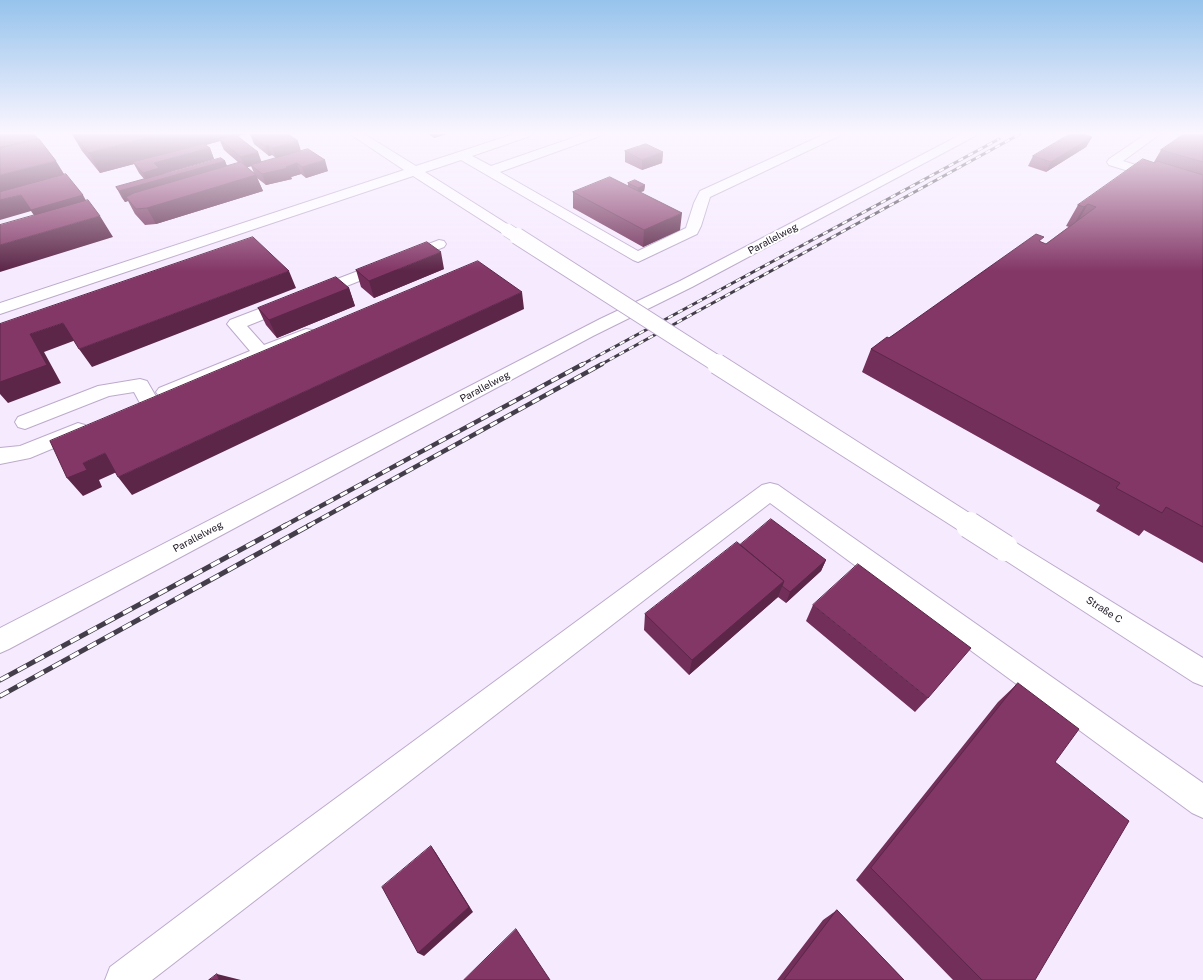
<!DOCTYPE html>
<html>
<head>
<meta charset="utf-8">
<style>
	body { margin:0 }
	canvas { display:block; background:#f6eaff }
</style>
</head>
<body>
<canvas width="1203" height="980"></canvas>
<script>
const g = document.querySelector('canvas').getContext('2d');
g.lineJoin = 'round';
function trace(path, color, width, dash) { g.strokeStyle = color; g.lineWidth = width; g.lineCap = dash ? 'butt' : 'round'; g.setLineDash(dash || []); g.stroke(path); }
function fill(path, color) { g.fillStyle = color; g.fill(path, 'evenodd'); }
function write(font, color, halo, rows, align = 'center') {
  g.font = font + ' "Public Sans",sans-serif'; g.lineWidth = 4; g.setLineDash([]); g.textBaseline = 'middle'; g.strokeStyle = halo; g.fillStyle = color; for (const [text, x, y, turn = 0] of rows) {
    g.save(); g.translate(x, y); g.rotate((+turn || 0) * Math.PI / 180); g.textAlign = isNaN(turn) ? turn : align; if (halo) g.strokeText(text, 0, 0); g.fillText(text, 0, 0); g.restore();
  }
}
const minor = new Path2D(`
	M 350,134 L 364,134 L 416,166 L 514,134 L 532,134 L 530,136 L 472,156 L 491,166 L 584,134 L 602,134 L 600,136 L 500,172 L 638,251 L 686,228 L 694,203 L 700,191 L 825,134 L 841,134 L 839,136 L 710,197 L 701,226 L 697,234 L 638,262 L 633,260 L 461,160 L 425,172 L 512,227 L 514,230 L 512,233 L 507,234 L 502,233 L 413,176 L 0,314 L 0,303 L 404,170 Z
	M 962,134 L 977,134 L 975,136 L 692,287 L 593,336 L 9,649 L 0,653 L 0,628 L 600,319 L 680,281 Z
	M 1146,134 L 1160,134 L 1123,161 L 1203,186 L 1203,194 L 1109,165 L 1107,162 L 1109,159 Z
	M 439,240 L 444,241 L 446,244 L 444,247 L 247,326 L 264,345 L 306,329 L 312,330 L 315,334 L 312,338 L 173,396 L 166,398 L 159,396 L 156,392 L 159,388 L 250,351 L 227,324 L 230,320 Z
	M 140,379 L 147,381 L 158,400 L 155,405 L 148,406 L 141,405 L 134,392 L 109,396 L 25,429 L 18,427 L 15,422 L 18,417 L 98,386 Z
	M 78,423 L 85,425 L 88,430 L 85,435 L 30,458 L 0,464 L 0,448 L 20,446 Z
	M 770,483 L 778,485 L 1203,783 L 1203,818 L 1192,813 L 770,503 L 152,980 L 105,980 L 110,967 L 260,854 L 762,485 Z
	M 1005,538 L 1013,541 L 1203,658 L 1203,686 L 1193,682 L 997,555 L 993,548 L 997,541 Z`);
const railFar2 = new Path2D(`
	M 581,365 L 999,139
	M 600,365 L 1020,134`);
const railFar1 = new Path2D(`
	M 284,526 L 583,364
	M 308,526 L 602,364`);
const rail = new Path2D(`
	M 0,680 L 286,525
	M 0,696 L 310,525`);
const minorBridgeFar3 = new Path2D(`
	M 507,230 L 518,237`);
const minorBridgeFar2 = new Path2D(`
	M 517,236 L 719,365`);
const minorBridgeFar1 = new Path2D(`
	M 717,364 L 971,526`);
const minorBridge = new Path2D(`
	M 969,525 L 1005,548`);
const wall = new Path2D(`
	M 72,134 L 245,134 L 238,136 L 262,162 L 276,158 L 272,155 L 269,156 L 254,144 L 250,134 L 301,151 L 328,171 L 306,178 L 301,174 L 291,177 L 292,179 L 266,185 L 257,178 L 263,191 L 156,224 L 145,225 L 135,214 L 128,201 L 125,202 L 122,198 L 116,187 L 144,179 L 139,173 L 134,164 L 100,173 L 82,151 ZM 220,141 L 224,150 L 239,163 L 227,166 L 225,161 L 162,174 L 214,159 L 210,148 L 206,145 ZM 251,166 L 254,173 L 247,167 Z
	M 428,134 L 447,134 L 434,138 Z
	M 1203,134 L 1203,563 L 1144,530 L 1139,536 L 1096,511 L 1100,505 L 862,372 L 871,349 L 1041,242 L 1046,244 L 1069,227 L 1066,226 L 1078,205 L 1154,162 L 1161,150 Z
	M 1092,137 L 1086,147 L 1046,172 L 1028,166 L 1033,156 Z
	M 625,151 L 663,152 L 662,163 L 642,170 L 625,162 Z
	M 628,183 L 645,185 L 644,191 L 640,192 L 680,230 L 643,247 L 573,208 L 573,192 L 628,186 Z
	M 444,269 L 374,298 L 361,287 L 356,270 Z
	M 349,288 L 355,306 L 277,338 L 266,325 L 258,308 Z
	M 740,545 L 826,560 L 821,571 L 786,603 L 778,597 L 689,675 L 644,630 L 645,614 Z
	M 813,605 L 928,698 L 915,712 L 806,621 Z
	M 1018,683 L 1035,980 L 953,980 L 856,880 L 998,702 Z
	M 837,910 L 904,980 L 777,980 L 823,920 Z`);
const shadedWall = new Path2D(`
	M 161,134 L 245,134 L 221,141 L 219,139 L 220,141 L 134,164 L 133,162 L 134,164 L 100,173 L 89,153 Z
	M 434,134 L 447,134 L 434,138 Z
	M 1092,137 L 1086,147 L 1046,172 L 1051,162 Z
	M 298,141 L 301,151 L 276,159 L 273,148 Z
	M 268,145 L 272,155 L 269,156 L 265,146 Z
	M 210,148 L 214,159 L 162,174 L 164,179 L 225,161 L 229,172 L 126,197 L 128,201 L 125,202 L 119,191 L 148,183 L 143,173 L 154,163 Z
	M 258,152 L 262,163 L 245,168 L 241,157 Z
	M 663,152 L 662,163 L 642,170 L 642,160 Z
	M 325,160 L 328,171 L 306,178 L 302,167 Z
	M 56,161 L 69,182 L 0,200 L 0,175 Z
	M 297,163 L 301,174 L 291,177 L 292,179 L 266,185 L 262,174 Z
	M 256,175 L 263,191 L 156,224 L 147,208 Z
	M 645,185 L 644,191 L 637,193 L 638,188 Z
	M 21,195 L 83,195 L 92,212 L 42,227 L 31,211 L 0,220 L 0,200 Z
	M 1088,204 L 1075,226 L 1072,228 L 1084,207 Z
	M 682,213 L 680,230 L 643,247 L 644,230 Z
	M 100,216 L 113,237 L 0,272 L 0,245 Z
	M 441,252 L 444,269 L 374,298 L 369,281 Z
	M 289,271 L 296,288 L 92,367 L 79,349 Z
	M 349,288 L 355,306 L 277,338 L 269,320 Z
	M 522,292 L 524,309 L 132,495 L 118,477 Z
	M 63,323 L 76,340 L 44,352 L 61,383 L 8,403 L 0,394 L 0,382 L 30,334 Z
	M 105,453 L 119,471 L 99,480 L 102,487 L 83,496 L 67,478 L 83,463 Z
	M 826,560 L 821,571 L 786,603 L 790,592 Z
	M 784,581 L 778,597 L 689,675 L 692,660 Z
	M 431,846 L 436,853 L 473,912 L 424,956 L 418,953 Z
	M 217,974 L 241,980 L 242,980 L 219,980 Z`);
const building = new Path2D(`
	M 0,134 L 34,134 L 38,139 L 0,148 Z
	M 73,134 L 161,134 L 89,153 Z
	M 250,134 L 288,134 L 298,141 L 273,148 L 268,145 L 265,146 Z
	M 1070,134 L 1083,134 L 1092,137 L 1051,162 L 1033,156 Z
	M 1184,134 L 1203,134 L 1203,162 L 1161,150 Z
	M 236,135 L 258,152 L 241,157 L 219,139 Z
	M 39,139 L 56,161 L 0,175 L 0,148 Z
	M 204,144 L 210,148 L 154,163 L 159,168 L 143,173 L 133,162 Z
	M 646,144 L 663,152 L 642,160 L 625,151 Z
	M 308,149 L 325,160 L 302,167 L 297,163 L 286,167 L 288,168 L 262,174 L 251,165 Z
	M 221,158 L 225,161 L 119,191 L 116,187 Z
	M 1143,159 L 1155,163 L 1157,161 L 1203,175 L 1203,527 L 1166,507 L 1162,513 L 1116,488 L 1120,483 L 871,349 L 887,337 L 889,338 L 1036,234 L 1044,237 L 1039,241 L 1046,244 L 1096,207 L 1088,204 L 1084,207 L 1078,205 Z
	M 241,162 L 256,175 L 147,208 L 136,209 L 126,197 L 134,193 Z
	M 66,174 L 83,195 L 31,210 L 21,195 L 0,200 L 0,192 Z
	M 610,177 L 682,213 L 644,230 L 573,192 Z
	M 635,180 L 645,185 L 638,188 L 628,183 Z
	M 88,200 L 100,216 L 0,245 L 0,225 Z
	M 253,237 L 289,271 L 79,349 L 63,323 L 30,334 L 47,365 L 0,382 L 0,324 Z
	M 427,242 L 441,252 L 369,281 L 356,270 Z
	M 478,261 L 522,292 L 118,477 L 105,453 L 83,463 L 87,470 L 67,478 L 50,441 Z
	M 336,277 L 349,288 L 269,320 L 258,308 Z
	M 771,519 L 826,560 L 790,592 L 782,586 L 784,581 L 740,545 Z
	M 737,542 L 784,581 L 692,660 L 645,614 Z
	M 858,564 L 971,648 L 928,698 L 813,605 Z
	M 1018,683 L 1079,729 L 1055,762 L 1129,821 L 1035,980 L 982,980 L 871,868 Z
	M 431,846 L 469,907 L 418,953 L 382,887 Z
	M 837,910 L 904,980 L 784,980 Z
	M 516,929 L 550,980 L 464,980 Z
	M 217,974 L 219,980 L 209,980 Z`);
const streetNames = [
	["Parallelweg",773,239,-28],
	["Parallelweg",485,387,-28],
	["Parallelweg",198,537,-28],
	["Straße C",1104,610,32]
];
trace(minor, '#bcaacb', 2);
fill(minor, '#fff');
trace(railFar2, '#443d4a', 3);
trace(railFar1, '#443d4a', 4.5);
trace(rail, '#443d4a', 5);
trace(railFar2, '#fff', 2, [5.5]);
trace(railFar1, '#fff', 3, [8]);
trace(rail, '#fff', 3.5, [10]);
trace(minorBridgeFar3, '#bcaacb', 14, []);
trace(minorBridgeFar2, '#bcaacb', 18, []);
trace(minorBridgeFar1, '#bcaacb', 22, []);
trace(minorBridge, '#bcaacb', 28, []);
trace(minorBridgeFar3, '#fff', 13);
trace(minorBridgeFar2, '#fff', 16);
trace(minorBridgeFar1, '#fff', 20);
trace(minorBridge, '#fff', 26);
fill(wall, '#712f59');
fill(shadedWall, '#5c2648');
fill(building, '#833767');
trace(building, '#5c2648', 1);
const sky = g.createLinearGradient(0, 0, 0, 271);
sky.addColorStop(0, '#96c3ec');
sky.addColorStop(0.49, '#fbf6ff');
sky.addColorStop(1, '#fbf6ff00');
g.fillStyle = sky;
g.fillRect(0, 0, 1203, 271);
write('10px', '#1a131f', '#fff', streetNames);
</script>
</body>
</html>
